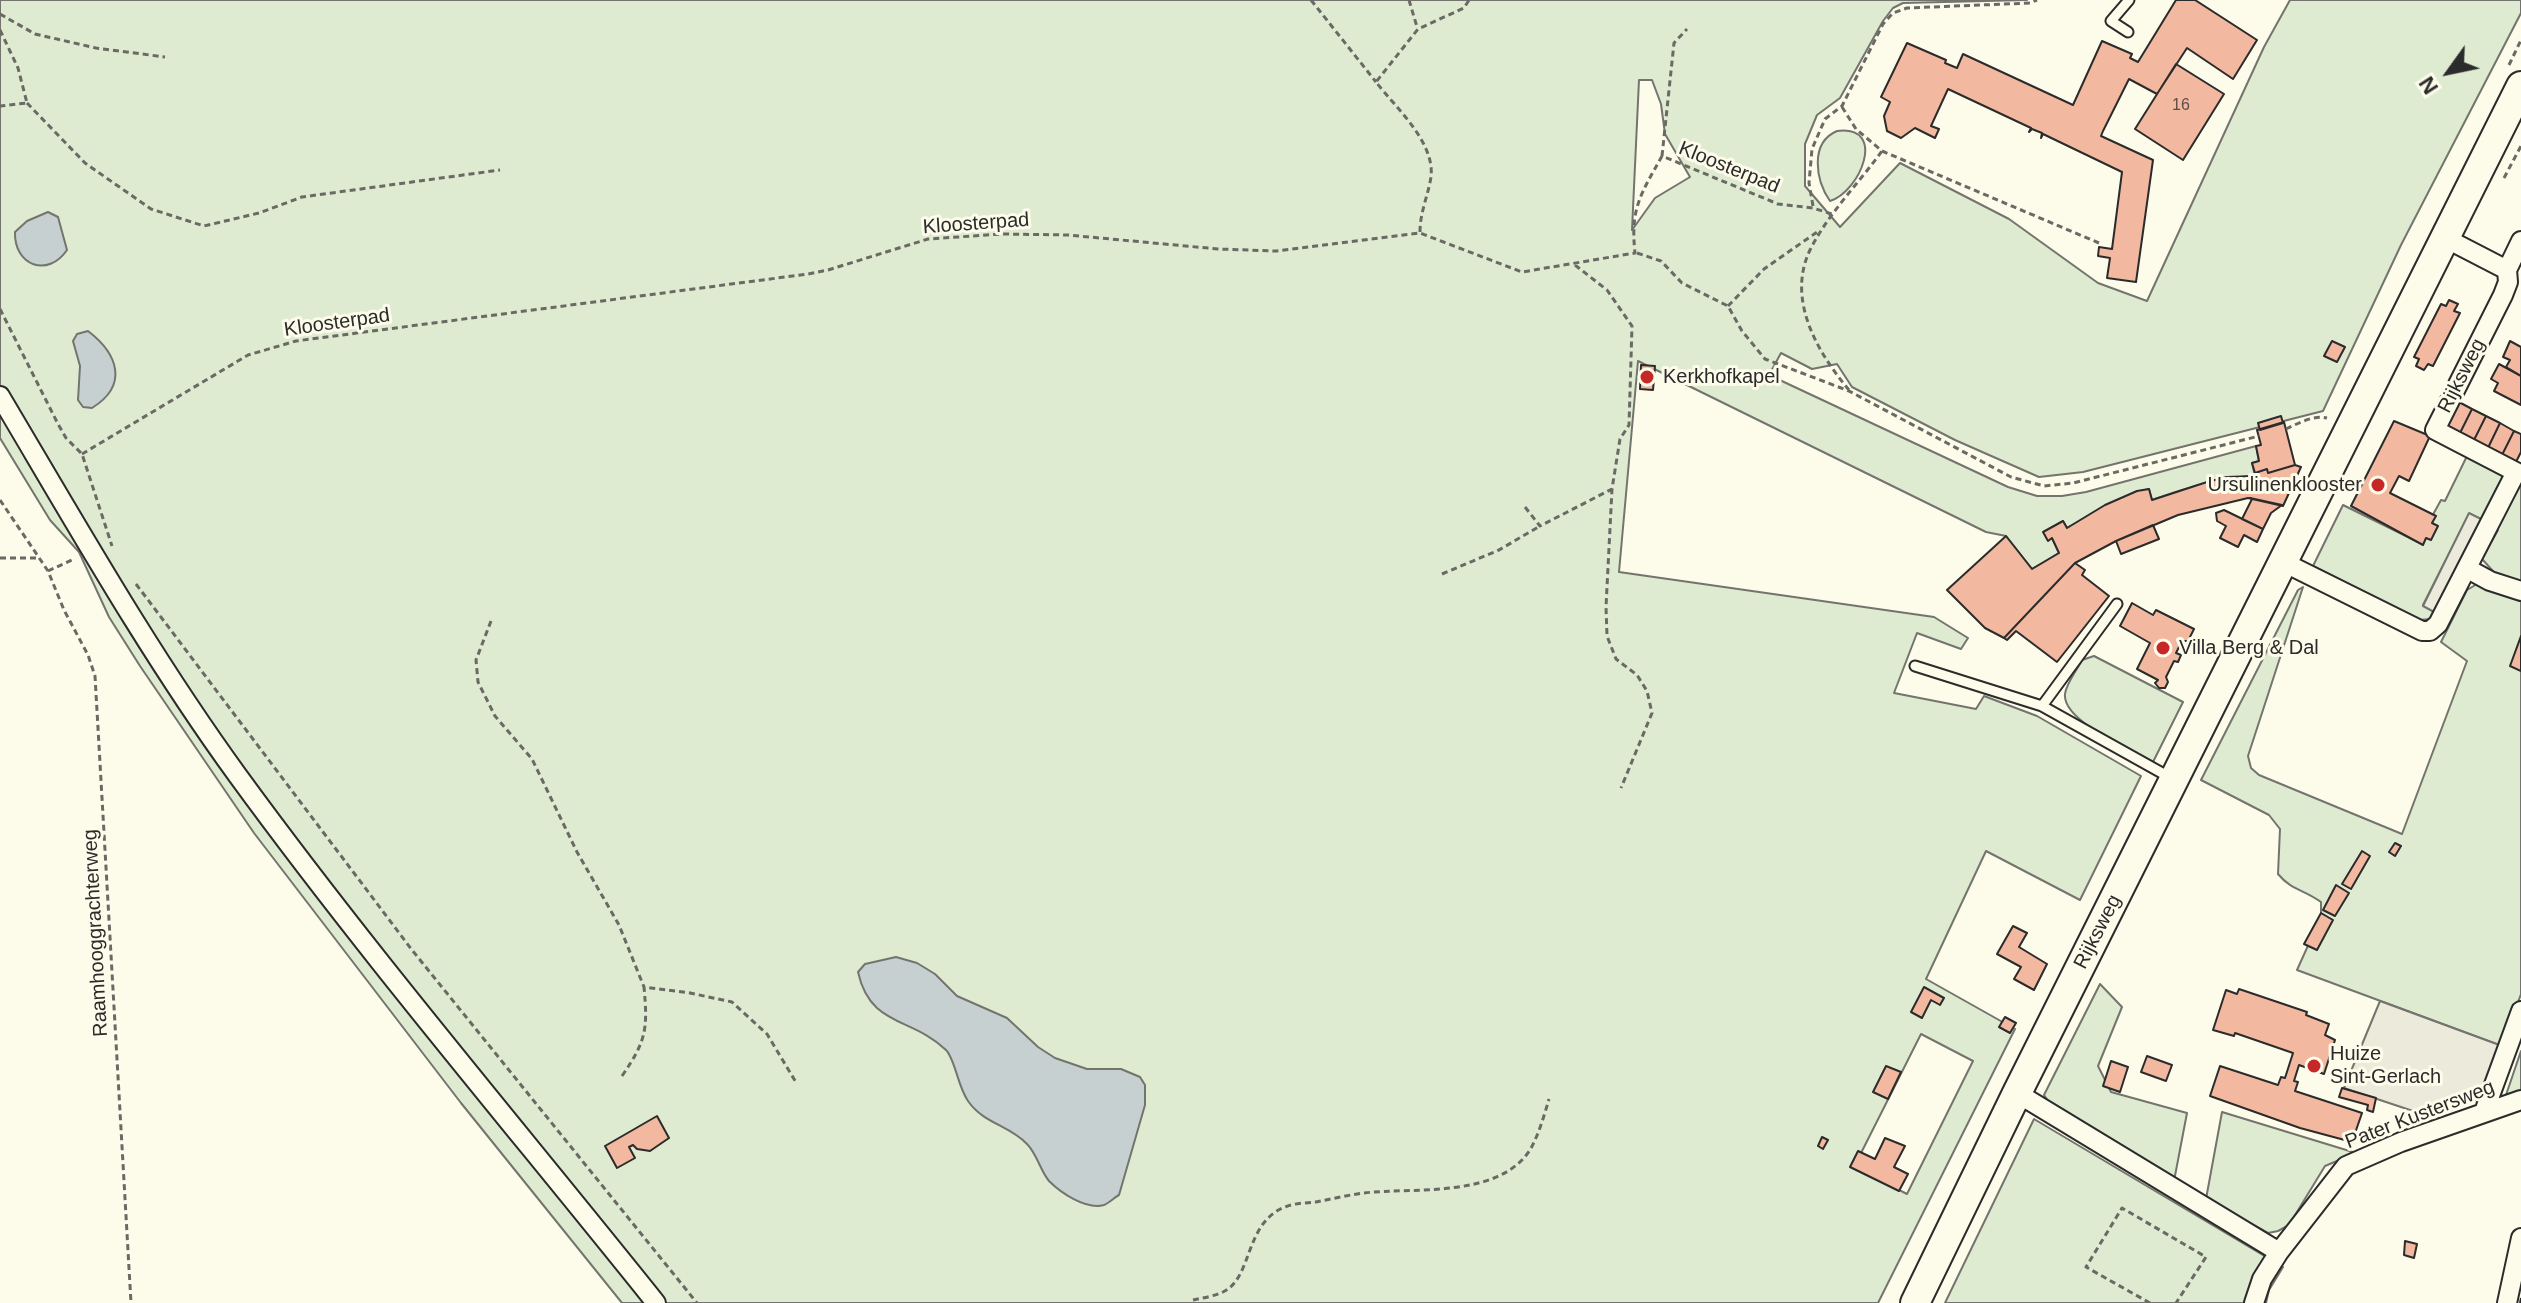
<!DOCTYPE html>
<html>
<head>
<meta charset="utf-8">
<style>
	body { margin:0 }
	#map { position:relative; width:2521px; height:1303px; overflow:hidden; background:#fdfbea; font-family:Arial,sans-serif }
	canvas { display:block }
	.north { position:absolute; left:2409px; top:32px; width:80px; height:80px; -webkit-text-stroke:6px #fdfbea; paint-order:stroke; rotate:237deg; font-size:22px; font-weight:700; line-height:32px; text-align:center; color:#2b2b2b }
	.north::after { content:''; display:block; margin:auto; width:28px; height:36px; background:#2b2b2b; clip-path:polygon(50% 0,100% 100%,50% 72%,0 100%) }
</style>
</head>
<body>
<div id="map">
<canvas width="2521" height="1303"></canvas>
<div class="north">N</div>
</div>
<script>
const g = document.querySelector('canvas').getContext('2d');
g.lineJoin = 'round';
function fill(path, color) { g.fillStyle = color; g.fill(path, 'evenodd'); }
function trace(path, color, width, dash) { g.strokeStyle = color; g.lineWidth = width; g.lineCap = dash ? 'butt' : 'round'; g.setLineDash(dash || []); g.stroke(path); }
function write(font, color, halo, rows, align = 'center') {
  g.font = font + ' Arial,sans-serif'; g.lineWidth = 6; g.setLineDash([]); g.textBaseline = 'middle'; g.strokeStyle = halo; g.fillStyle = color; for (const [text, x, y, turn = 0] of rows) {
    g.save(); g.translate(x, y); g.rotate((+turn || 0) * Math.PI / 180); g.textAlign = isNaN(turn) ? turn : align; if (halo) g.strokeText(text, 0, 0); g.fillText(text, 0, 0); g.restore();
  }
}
const green = new Path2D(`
	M 0,0 L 2027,0 L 1903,3 L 1893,8 L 1883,21 L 1840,98 L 1817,115 L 1805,144 L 1805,186 L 1840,227 L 1900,163 L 2009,219 L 2098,283 L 2147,301 L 2264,47 L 2290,0 L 2521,0 L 2521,13 L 2401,245 L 2323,411 L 2083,472 L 2039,477 L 1955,440 L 1852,387 L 1837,364 L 1812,369 L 1781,353 L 1769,375 L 2008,487 L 2037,496 L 2062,496 L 2086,492 L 2256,446 L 2259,461 L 2252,463 L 2255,476 C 2218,477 2187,488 2152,500 L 2149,489 L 2138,492 L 2067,528 L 2063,521 L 2044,532 L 2048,540 L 2052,538 L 2059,553 L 2032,569 L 2006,536 L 1986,532 L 1638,361 L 1619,572 L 1934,617 L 1968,638 L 1961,649 L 1917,633 L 1894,693 L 1976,709 L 1984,696 L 2037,716 L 2141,776 L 2080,900 L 1986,851 L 1926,979 L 2015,1029 L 1878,1303 L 622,1303 L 461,1103 L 254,833 L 140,666 L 109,617 L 79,552 L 50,520 L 0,438 ZM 1639,80 L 1652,80 L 1661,104 L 1665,134 L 1690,177 L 1655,198 L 1632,230 ZM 1921,1034 L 1973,1061 L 1907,1194 L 1854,1167 Z
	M 1837,131 C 1888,125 1860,192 1830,201 C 1816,181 1809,143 1837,131 Z
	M 2468,454 L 2510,475 L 2486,522 L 2469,514 L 2423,605 L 2436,613 L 2431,619 L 2419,620 L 2313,566 L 2343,505 L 2418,542 L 2441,500 L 2445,501 Z
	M 2521,478 L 2521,587 L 2502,581 L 2482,559 L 2498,530 L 2495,528 Z
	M 2477,584 L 2521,596 L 2521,994 L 2502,1046 L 2297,970 L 2321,917 L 2321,902 C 2305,890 2291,890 2278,874 L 2280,829 L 2269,815 L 2201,780 L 2298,590 L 2303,587 L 2248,756 L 2251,768 L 2259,775 L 2402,834 L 2467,661 L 2441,642 L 2467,590 Z
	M 2094,656 L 2183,702 L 2153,762 C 2132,750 2062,721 2065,694 C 2066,684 2077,670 2082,660 Z
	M 2100,984 L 2122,1007 L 2098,1066 L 2111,1092 L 2187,1113 L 2174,1181 L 2050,1104 L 2044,1095 Z
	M 2521,1051 L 2521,1090 L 2506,1095 Z
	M 2222,1112 L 2356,1153 L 2325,1166 L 2289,1225 L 2278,1231 L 2268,1233 L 2206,1199 Z
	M 2034,1119 L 2283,1267 L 2269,1290 L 2266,1303 L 1945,1303 Z`);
const parking = new Path2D(`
	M 2469,513 L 2483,520 L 2436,613 L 2423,606 Z
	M 2380,1001 L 2502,1046 L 2481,1098 L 2431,1117 L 2344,1088 Z`);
const water = new Path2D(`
	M 48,212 L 58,217 L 67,250 C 48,278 14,266 15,232 L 27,221 Z
	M 88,331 C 118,354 129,385 92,408 L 83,407 L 78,400 L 80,366 L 73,341 L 77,334 Z
	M 896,957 L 917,963 L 935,974 L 957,996 L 1007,1018 L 1038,1047 L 1055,1058 L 1087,1069 L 1121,1069 L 1140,1077 L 1145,1085 L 1145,1105 L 1119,1195 C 1115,1197 1109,1203 1104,1205 C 1086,1210 1061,1193 1049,1181 C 1040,1170 1037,1154 1027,1144 C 1009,1125 984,1124 968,1101 C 958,1087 955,1059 946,1050 C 912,1017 870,1027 858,972 L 865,964 Z`);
const building = new Path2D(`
	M 2195,0 L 2257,40 L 2233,79 L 2187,48 L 2157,94 L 2129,79 L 2103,131 L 2101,136 L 2153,160 L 2136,282 L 2107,278 L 2110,258 L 2098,256 L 2099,247 L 2112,249 L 2122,172 L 2043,134 L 2041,138 L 2042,133 L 2032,129 L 2029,132 L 2031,128 L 1948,89 L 1931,126 L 1939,129 L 1935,138 L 1915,128 L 1901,138 L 1887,131 L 1884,116 L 1890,102 L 1881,97 L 1907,43 L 1946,60 L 1945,63 L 1957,68 L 1963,54 L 2073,105 L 2102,41 L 2132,54 L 2130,58 L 2138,62 L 2176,0 Z
	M 2176,64 L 2224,94 L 2183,160 L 2135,129 Z
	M 2449,300 L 2458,304 L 2454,311 L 2460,313 L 2433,366 L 2428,364 L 2424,370 L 2416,366 L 2419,359 L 2414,357 L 2441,304 L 2446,306 Z
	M 2332,341 L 2345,347 L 2337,362 L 2324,356 Z
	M 2510,341 L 2521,347 L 2521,376 L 2506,367 L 2510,360 L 2503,357 Z
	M 2499,364 L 2521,376 L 2521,405 L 2494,391 L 2498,383 L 2491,379 Z
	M 1641,365 L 1655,366 L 1653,390 L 1640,389 Z
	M 2457,401 L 2472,409 L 2458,437 L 2443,429 Z
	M 2472,409 L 2486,416 L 2472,444 L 2458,437 Z
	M 2281,416 L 2283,423 L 2260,430 L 2258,423 Z
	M 2486,416 L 2500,423 L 2486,452 L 2472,444 Z
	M 2394,421 L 2430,436 L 2409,481 L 2399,476 L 2390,493 L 2436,516 L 2432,523 L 2438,526 L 2431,540 L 2426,538 L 2423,545 L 2351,506 Z
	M 2284,422 L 2295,465 L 2268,473 L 2267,469 L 2255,473 L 2252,463 L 2259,461 L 2256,446 L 2261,445 L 2257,430 Z
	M 2500,423 L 2514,431 L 2500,459 L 2486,452 Z
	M 2514,431 L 2521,434 L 2521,452 L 2514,466 L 2500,459 Z
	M 2295,465 L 2301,467 L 2283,506 L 2248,498 L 2178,515 L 2116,541 L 2075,563 L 2004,638 L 1985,628 L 1947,590 L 2006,536 L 2032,569 L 2059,553 L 2052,538 L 2048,541 L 2043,532 L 2063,521 L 2067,528 L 2105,505 L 2137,491 L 2149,489 L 2152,500 L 2207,482 L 2227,477 L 2255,476 L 2255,473 L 2267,469 L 2268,473 Z
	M 2250,498 L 2282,505 L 2271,513 L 2263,529 L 2242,519 L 2252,499 Z
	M 2224,510 L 2263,529 L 2257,542 L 2244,535 L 2238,547 L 2220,538 L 2226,526 L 2217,521 L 2216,513 Z
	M 2153,525 L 2159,539 L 2121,554 L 2116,541 Z
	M 2075,563 L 2085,570 L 2082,575 L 2109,596 L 2057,662 L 2016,631 L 2007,640 L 2004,638 Z
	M 2132,603 L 2153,615 L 2156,610 L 2194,629 L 2188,641 L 2182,641 L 2176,653 L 2181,655 L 2178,662 L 2174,661 L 2166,677 L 2168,682 L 2165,688 L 2159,688 L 2155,683 L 2158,680 L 2137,669 L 2150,643 L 2120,626 Z
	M 2521,636 L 2521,671 L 2510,666 Z
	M 2395,843 L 2401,846 L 2395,856 L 2389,852 Z
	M 2362,851 L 2370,856 L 2351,889 L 2342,884 Z
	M 2336,885 L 2349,893 L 2335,916 L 2323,910 Z
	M 2321,913 L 2333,920 L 2317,950 L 2304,944 Z
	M 2013,926 L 2027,933 L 2019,947 L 2047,964 L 2034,990 L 2014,979 L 2021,967 L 1997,954 Z
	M 1924,987 L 1944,998 L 1940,1005 L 1931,1000 L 1922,1018 L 1911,1012 Z
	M 2239,989 L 2307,1012 L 2306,1015 L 2329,1024 L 2325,1035 L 2335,1040 L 2324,1074 L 2299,1065 L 2294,1081 L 2298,1082 L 2295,1091 L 2362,1113 L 2352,1142 L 2300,1128 L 2210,1096 L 2220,1066 L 2278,1085 L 2281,1077 L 2285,1078 L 2293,1053 L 2235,1033 L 2234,1036 L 2213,1030 L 2226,990 L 2237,994 Z
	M 2005,1017 L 2016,1023 L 2010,1033 L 1999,1027 Z
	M 2147,1056 L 2172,1065 L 2166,1081 L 2141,1072 Z
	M 2111,1061 L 2128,1067 L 2120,1092 L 2103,1086 Z
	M 1886,1066 L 1901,1072 L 1888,1099 L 1873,1092 Z
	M 2342,1088 L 2376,1098 L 2373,1112 L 2367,1110 L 2368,1105 L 2339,1097 Z
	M 657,1116 L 669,1138 L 650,1151 L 637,1149 L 633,1145 L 629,1147 L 635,1158 L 617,1168 L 605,1146 Z
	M 1822,1137 L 1828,1140 L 1823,1149 L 1818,1146 Z
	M 1885,1138 L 1905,1146 L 1894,1167 L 1908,1174 L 1899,1191 L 1850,1167 L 1858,1151 L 1875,1159 Z
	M 2405,1241 L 2417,1244 L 2414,1258 L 2404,1255 Z`);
const path = new Path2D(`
	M 1311,0 L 1376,82
	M 1409,0 L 1417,27
	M 0,14 L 35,34 L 96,48 L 165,57
	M 0,30 L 18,68 L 27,103 L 0,106
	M 2509,65 L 2521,40
	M 27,103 L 85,163 L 151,209 L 204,226 L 259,213 L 302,197 L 500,170
	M 1842,107 L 1856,129 L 1882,151 L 2099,243
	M 1662,156 L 1674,43 L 1687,29
	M 2504,178 L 2521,146
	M 1813,206 L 1809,183 L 1812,149 L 1825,119 L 1842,106 L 1883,24 L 1893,13 L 1907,8 L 2030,3 L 2037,0
	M 1420,232 C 1420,212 1428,196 1431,177 C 1435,142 1396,108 1376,82 L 1418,29 L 1464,8 L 1469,0
	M 1637,253 L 1661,261 L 1682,283 L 1728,306 L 1742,331 L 1765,359 L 1849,391 L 2011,477 L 2044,486 L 2073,483 L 2259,436
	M 1575,265 L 1607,290 L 1632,326 L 1629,425 L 1620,439 L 1612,489 L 1606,607 L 1607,636 L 1616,659 L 1637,675 L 1647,691 L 1652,713 L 1621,788
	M 1728,306 L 1764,269 L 1820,230
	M 0,309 L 58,424 L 66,438 L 82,454 L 112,546
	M 1849,390 C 1818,353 1786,300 1810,250 C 1828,214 1858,184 1882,151
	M 2286,429 C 2299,423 2313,415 2327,418
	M 82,454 L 248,355 L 296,341 L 808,274 L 828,270 L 928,239 L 1002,234 L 1068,235 L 1218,249 L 1276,251 L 1420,233 L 1522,272 L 1635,253 C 1630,208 1641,194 1662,156 L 1778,204 L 1813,208 L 1832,214
	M 0,500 L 48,571 L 64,610 L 88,655 L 95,676 L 131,1303
	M 1525,507 L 1540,526 L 1612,489
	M 0,558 L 40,558
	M 48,571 L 74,559
	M 1442,574 L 1499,550 L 1540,526
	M 136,584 L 412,950 L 697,1303
	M 491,621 L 476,660 L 478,682 L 495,716 L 532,759 L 577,852 L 619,925 L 644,987
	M 622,1076 C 646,1041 648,1030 644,987 L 690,993 L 732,1002 L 767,1034 L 797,1084
	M 1193,1300 C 1203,1298 1214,1296 1223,1292 C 1253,1278 1244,1223 1285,1207 C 1294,1203 1306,1203 1316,1202 C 1332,1199 1348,1195 1364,1193 C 1413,1187 1498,1199 1530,1150 C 1539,1134 1544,1116 1549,1099
	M 2150,1303 L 2086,1267 L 2122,1208 L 2206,1257 L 2176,1303`);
const service = new Path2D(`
	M 2128,32 L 2111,21 L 2129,0
	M 1915,666 L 2042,706 L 2171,778
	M 2042,706 L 2117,604`);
const minor = new Path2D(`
	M 2445,238 L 2507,270
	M 0,396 C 76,524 150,655 238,776 C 370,957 516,1128 656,1303
	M 2283,562 L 2422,631 L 2430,631 L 2438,624 L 2516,472 L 2435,430 L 2503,295 L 2508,282 L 2507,270 L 2521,241
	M 2468,569 L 2490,581 L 2521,591
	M 2017,1093 L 2279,1252
	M 2484,1112 L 2521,1011
	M 2254,1303 L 2262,1279 L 2279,1252 L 2346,1166 L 2401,1142 L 2521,1100
	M 2507,1303 L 2521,1238`);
const primary = new Path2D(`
	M 1915,1303 L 2017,1093 L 2521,86`);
const fence = new Path2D(`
	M 2520,1303 L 2521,1298`);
const markers = [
	[1647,377,8,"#c62828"],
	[2378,485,8,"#c62828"],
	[2163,648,8,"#c62828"],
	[2314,1066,8,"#c62828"]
];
const numberNames = [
	["16",2181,106]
];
const streetNames = [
	["Kloosterpad",1729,168,22],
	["Kloosterpad",976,224,-4],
	["Kloosterpad",337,323,-8],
	["Rijksweg",2462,376,-63],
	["Rijksweg",2098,932,-63],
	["Raamhooggrachterweg",96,933,-93],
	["Pater Kustersweg",2420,1115,-21]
];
const poiNames = [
	["Kerkhofkapel",1663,377],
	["Ursulinenklooster",2362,485,"right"],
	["Villa Berg & Dal",2179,648],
	["Huize",2330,1054],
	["Sint-Gerlach",2330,1077]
];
fill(green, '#deebd1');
trace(green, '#74746e', 2);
fill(parking, '#eceadb');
trace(parking, '#74746e', 2);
fill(water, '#c7d0d0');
trace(water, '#74746e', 2);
fill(building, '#f2b8a0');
trace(building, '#2b2b2b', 2);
trace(service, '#2b2b2b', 13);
trace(minor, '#2b2b2b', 22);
trace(primary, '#2b2b2b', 32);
trace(path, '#6a6964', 3, [6, 4]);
trace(service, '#fdfbea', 9);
trace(minor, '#fdfbea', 18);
trace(primary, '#fdfbea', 28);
trace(fence, '#2b2b2b', 2, [10, 4]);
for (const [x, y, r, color] of markers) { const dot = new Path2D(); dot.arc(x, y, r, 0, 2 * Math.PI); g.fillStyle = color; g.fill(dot); trace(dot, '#fdfbea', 3); }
write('16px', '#5d4e48', null, numberNames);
write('20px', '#2b2b2b', '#fdfbea', streetNames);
write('20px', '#2b2b2b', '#fdfbea', poiNames, 'left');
</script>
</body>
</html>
